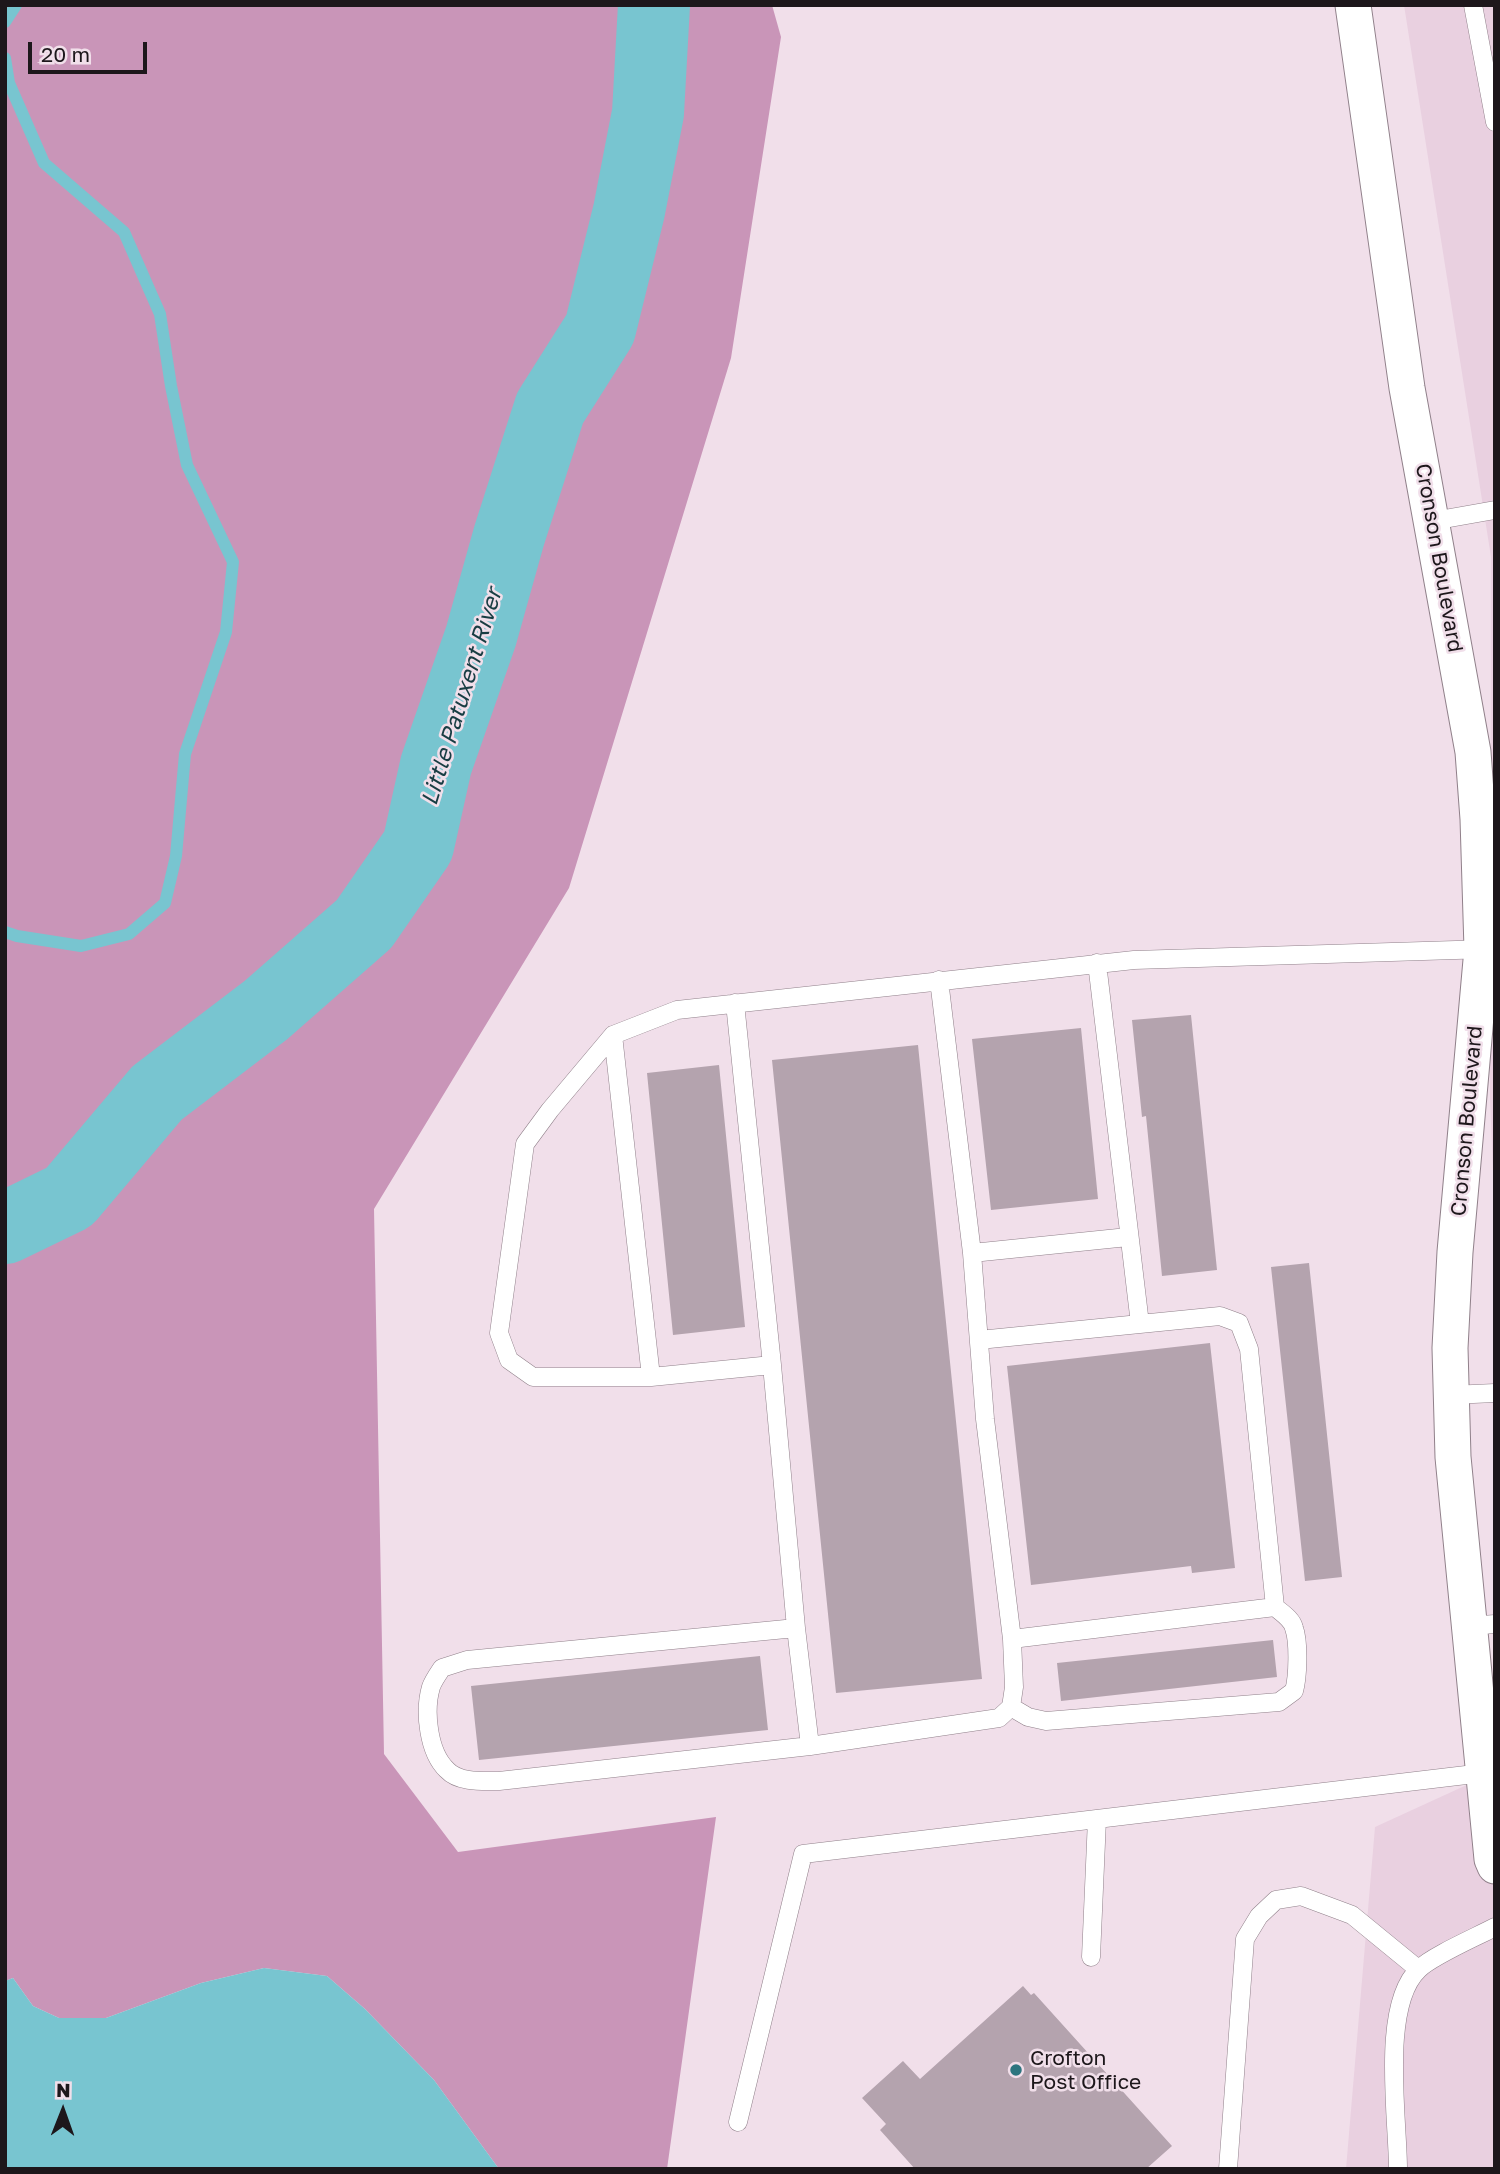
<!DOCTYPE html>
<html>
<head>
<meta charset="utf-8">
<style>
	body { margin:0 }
	#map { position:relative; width:1500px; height:2174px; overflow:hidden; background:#f1dfea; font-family:"Golos Text",sans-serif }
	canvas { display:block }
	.frame { position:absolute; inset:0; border:7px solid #1d171b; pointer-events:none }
	.north { position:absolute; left:28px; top:2076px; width:70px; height:70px; -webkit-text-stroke:5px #f1dfea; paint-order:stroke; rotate:1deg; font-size:19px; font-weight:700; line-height:28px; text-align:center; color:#1d171b }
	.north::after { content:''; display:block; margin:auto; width:24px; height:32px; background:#1d171b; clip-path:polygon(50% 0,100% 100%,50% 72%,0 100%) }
	.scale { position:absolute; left:28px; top:42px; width:119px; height:32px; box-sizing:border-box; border:4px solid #1d171b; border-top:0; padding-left:9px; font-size:21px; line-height:24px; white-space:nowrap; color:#1d171b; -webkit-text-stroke:5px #f1dfea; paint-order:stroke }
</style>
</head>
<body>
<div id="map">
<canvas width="1500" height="2174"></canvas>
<div class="frame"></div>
<div class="north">N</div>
<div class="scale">20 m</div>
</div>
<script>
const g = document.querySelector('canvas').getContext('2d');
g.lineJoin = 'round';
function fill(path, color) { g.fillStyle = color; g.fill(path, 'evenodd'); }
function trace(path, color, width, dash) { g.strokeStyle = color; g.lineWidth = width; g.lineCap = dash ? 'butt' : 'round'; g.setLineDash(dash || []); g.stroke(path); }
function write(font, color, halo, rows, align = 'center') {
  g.font = font + ' "Golos Text",sans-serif'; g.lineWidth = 5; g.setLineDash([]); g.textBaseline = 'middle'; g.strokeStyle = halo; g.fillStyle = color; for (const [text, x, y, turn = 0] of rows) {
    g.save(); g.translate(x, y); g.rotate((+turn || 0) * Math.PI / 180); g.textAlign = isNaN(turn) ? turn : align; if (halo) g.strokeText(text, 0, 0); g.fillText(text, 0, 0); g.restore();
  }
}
const built = new Path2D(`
	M 1404,5 L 1495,5 L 1495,1222 L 1490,1098 L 1491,557 Z
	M 1495,1772 L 1495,2169 L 1346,2169 L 1375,1827 Z`);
const forest = new Path2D(`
	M 5,5 L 772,5 L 781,37 L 731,358 L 569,888 L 374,1209 L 384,1754 L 458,1852 L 716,1817 L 667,2169 L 499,2169 L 434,2080 L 365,2009 L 327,1976 L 264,1968 L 201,1983 L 106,2018 L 59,2018 L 33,2006 L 13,1978 L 5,1981 Z`);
const water = new Path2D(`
	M 264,1968 L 327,1976 L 365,2009 L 434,2080 L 499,2169 L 5,2169 L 5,1981 L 13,1978 L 33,2006 L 59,2018 L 106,2018 L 201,1983 Z`);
const stream = new Path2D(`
	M 5,22 L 16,5
	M 5,58 L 9,83 L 44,163 L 124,232 L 160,314 L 171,386 L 187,465 L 233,562 L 226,632 L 185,754 L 176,856 L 165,903 L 129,934 L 81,946 L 17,936 L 5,932`);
const river = new Path2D(`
	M 5,1228 L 69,1197 L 157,1093 L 266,1010 L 364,924 L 418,846 L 436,765 L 481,636 L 509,536 L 550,408 L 600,329 L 629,211 L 648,113 L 654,5`);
const building = new Path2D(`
	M 1191,1015 L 1217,1270 L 1162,1276 L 1146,1116 L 1142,1117 L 1132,1020 Z
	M 1081,1028 L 1098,1199 L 991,1210 L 972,1039 Z
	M 918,1045 L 982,1679 L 836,1693 L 772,1060 Z
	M 719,1065 L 745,1327 L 673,1335 L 647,1073 Z
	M 1309,1263 L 1342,1577 L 1305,1581 L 1271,1267 Z
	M 1210,1343 L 1235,1568 L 1192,1573 L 1191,1566 L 1031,1585 L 1007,1366 Z
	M 1273,1640 L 1277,1677 L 1061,1701 L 1057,1663 Z
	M 760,1656 L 768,1730 L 479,1760 L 471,1686 Z
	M 1023,1986 L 1031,1995 L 1034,1993 L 1172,2146 L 1146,2169 L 915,2169 L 880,2130 L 886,2124 L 862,2098 L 903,2061 L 920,2079 Z`);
const lane = new Path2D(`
	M 1473,5 L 1495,122
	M 1433,521 L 1495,510
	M 1097,963 L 1140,1324
	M 939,980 L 972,1253 L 985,1419 L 1012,1639 L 1014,1687 L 1011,1707 L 999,1718 L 810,1746 L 796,1628 L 772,1365 L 651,1377 L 533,1377 L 509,1360 L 499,1333 L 525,1144 L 550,1110 L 613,1035 L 677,1010 L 1134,960 L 1488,949
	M 735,1003 L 772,1365
	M 613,1035 L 651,1377
	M 972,1253 L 1128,1237
	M 979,1340 L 1220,1316 L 1239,1323 L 1249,1349 L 1275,1607 L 1012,1639
	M 1451,1395 L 1495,1393
	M 1469,1626 L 1495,1624
	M 796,1628 L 467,1660 L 442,1668 C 438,1674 433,1681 431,1687 C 424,1711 428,1752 447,1770 C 459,1783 483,1781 499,1781 L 810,1746
	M 1011,1707 L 1028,1717 L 1046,1721 L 1279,1702 L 1294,1691 C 1298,1677 1299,1642 1294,1628 C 1292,1619 1282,1613 1275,1607
	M 1091,1957 L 1097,1819
	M 738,2122 L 803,1854 L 1483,1773
	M 1228,2169 L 1245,1939 L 1259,1916 L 1276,1900 L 1301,1896 L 1352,1915 L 1418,1969
	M 1398,2169 C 1398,2119 1380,2005 1419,1969 C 1432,1956 1476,1937 1495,1927`);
const street = new Path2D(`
	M 1353,5 L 1407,388 L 1473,752 L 1478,819 L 1482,949 L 1455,1252 L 1450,1348 L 1453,1457 L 1492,1859 L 1495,1866`);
const markers = [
	[1016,2070,7,"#2d757f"]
];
const streetNames = [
	["Cronson Boulevard",1439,558,80],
	["Cronson Boulevard",1467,1121,-85]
];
const poiNames = [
	["Crofton",1030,2058],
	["Post Office",1030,2082]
];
const waterNames = [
	["Little Patuxent River",462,697,-73]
];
fill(built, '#e9d0e0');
fill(forest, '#c995b8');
fill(water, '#78c5d0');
trace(stream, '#78c5d0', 12);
trace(river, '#78c5d0', 72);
fill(building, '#b4a3ae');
trace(lane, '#90808a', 19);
trace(street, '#90808a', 37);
trace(lane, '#fff', 18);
trace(street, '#fff', 35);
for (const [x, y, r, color] of markers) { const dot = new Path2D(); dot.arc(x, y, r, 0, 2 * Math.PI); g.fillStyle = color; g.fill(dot); trace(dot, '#f1dfea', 2.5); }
write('21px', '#1d171b', '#f1dfea', streetNames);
write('21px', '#1d171b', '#f1dfea', poiNames, 'left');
write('italic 23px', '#183d43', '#f1dfea', waterNames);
</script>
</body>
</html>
